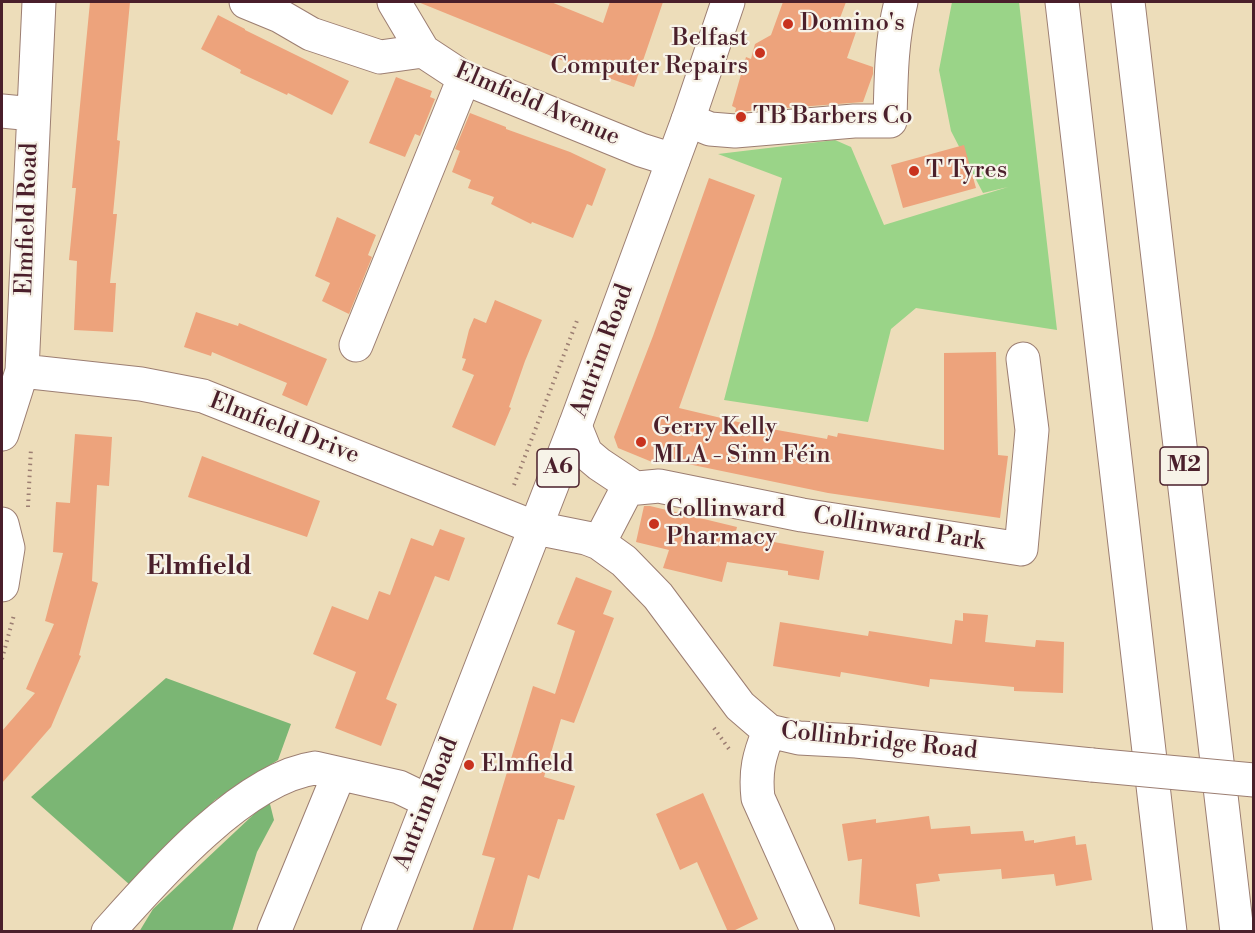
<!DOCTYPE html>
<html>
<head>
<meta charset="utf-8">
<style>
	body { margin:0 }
	#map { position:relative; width:1255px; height:933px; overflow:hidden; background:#edddba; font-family:"Libre Bodoni",serif }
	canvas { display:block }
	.frame { position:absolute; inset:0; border:3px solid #4a1f2b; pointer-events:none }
</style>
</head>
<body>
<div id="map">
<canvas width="1255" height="933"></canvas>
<div class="frame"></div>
</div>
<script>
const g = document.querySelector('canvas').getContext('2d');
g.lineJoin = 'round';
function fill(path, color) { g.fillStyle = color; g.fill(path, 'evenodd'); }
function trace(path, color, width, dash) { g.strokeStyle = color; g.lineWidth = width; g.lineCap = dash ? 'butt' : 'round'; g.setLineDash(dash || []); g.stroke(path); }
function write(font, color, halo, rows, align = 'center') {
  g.font = font + ' "Libre Bodoni",serif'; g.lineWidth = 4.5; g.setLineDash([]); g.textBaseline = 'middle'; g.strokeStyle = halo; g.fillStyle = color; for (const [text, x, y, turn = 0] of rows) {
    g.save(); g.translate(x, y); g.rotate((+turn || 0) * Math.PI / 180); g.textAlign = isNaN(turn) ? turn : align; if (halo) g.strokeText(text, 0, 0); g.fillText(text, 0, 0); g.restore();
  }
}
const green = new Path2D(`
	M 952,2 L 1019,2 L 1057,330 L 916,308 L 891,329 L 868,422 L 724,400 L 782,178 L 718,154 L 835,140 L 851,147 L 884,225 L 1008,187 L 983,193 L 951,131 L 939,70 Z`);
const forest = new Path2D(`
	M 166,678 L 291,724 L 278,760 L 215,800 L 130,885 L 31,797 Z
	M 269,800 L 274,820 L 257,852 L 232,931 L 139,932 L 153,909 Z`);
const building = new Path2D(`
	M 90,2 L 130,2 L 117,140 L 120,141 L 113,214 L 117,214 L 110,283 L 116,283 L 113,332 L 74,330 L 77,261 L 69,260 L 76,188 L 72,188 Z
	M 418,2 L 551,2 L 603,23 L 610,2 L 663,2 L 634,87 L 586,70 Z
	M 783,2 L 846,2 L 837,26 L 856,32 L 847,58 L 873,67 L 873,74 L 863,102 L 735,112 L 736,108 L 732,106 L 746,57 L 751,59 L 755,44 L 771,35 Z
	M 218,15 L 245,29 L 245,30 L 349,81 L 332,115 L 288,93 L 287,95 L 240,73 L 241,70 L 201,49 Z
	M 396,77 L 432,91 L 430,97 L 435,99 L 420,136 L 415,134 L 405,157 L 369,143 Z
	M 470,113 L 506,127 L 506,129 L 570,152 L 606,169 L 592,206 L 587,204 L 573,238 L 532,222 L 531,224 L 491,204 L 494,197 L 468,188 L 471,180 L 452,172 L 460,151 L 455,149 Z
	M 964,145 L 976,188 L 903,208 L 891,165 Z
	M 709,178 L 755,195 L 679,408 L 755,426 L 827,439 L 828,435 L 837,437 L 838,433 L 944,450 L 944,353 L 996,352 L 998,455 L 1008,456 L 1000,518 L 828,493 L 659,458 L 657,464 L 618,448 L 614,437 L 653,336 Z
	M 337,217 L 376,235 L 368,255 L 372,257 L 349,314 L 322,301 L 330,283 L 315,276 Z
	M 495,300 L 542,320 L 525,361 L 509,407 L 511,408 L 495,446 L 452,427 L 474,375 L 462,370 L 466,359 L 462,358 L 469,330 L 474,318 L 486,323 Z
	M 196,312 L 238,326 L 239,323 L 327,359 L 307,406 L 282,395 L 287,383 L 212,352 L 211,356 L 184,347 Z
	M 75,434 L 112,437 L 109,486 L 97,485 L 92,581 L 98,583 L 79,655 L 81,656 L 51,727 L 2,783 L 2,731 L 35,693 L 26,689 L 54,624 L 45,621 L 63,553 L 53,552 L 56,502 L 70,503 Z
	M 202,456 L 320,501 L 307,537 L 188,497 Z
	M 644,506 L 650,506 L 737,527 L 735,535 L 824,551 L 819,580 L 788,575 L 788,571 L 727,562 L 722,582 L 663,568 L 669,550 L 636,542 Z
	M 440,529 L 465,538 L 449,581 L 435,576 L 386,699 L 397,704 L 381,746 L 335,728 L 356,672 L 313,654 L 332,606 L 368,620 L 379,591 L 390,595 L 411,538 L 433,546 Z
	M 576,577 L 612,591 L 603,614 L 614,618 L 574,723 L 561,719 L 544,777 L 575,786 L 564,820 L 558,819 L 539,879 L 528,875 L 512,932 L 472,932 L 495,858 L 482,855 L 533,686 L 555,694 L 575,631 L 557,624 Z
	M 963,613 L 988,615 L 985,642 L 1035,647 L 1036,640 L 1064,642 L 1063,693 L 1014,691 L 1014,687 L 930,679 L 929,687 L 841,672 L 840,677 L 773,666 L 780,622 L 868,636 L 869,631 L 952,644 L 955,620 L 963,621 Z
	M 703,793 L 758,919 L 731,932 L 728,932 L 697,862 L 680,870 L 656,814 Z
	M 929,816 L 931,829 L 970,826 L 971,834 L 1023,831 L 1025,841 L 1034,840 L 1034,843 L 1075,836 L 1076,845 L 1086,844 L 1092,880 L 1056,886 L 1054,874 L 1002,879 L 1001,869 L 938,874 L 940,881 L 916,884 L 920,917 L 859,904 L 862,859 L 848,861 L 842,824 L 876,819 L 876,823 Z`);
const path = new Path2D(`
	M 514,485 L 578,318
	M 28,507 L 31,448
	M 2,659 L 14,615
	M 714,728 L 729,749`);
const minor = new Path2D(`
	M 246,2 L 280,16 L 311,34 L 380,57 L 423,51
	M 394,2 L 423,51 L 464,78 L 641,150 L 673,160
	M 2,111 L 33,114
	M 688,120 L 710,129 L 735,131 L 854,121 L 890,121 C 891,80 891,41 901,2
	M 356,345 L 464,78
	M 22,371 L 141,384 L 203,396 L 536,528 L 586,538 L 599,543 L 624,561 L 658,596 L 740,706 L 769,731 L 799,738 L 856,741 L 1092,765
	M 575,426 L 586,453 L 599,464 L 635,488
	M 2,434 L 22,371 L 39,2
	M 2,524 L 8,548 L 2,585
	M 599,543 L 627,489 L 659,486 L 802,515 L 1021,549 L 1032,430 L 1023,359
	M 769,731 C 759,756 755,771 758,798 L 818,932
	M 108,932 C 155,879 243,778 315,768 L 399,787 L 428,801
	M 274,932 L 339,774`);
const major = new Path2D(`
	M 378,932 L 575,426 L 688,120 L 728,2`);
const highway = new Path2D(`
	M 1062,2 L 1170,932
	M 1128,2 L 1237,932`);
const minorBridge = new Path2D(`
	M 1092,765 L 1254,780`);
const markers = [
	[788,24,6,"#c8321e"],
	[760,53,6,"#c8321e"],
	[741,117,6,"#c8321e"],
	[914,171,6,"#c8321e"],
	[641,442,6,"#c8321e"],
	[654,524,6,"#c8321e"],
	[469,765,6,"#c8321e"]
];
const shields = [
	[1184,466,48],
	[558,468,42]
];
const shieldNames = [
	["M2",1184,466],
	["A6",558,468]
];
const poiNames = [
	["Domino's",800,24],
	["Belfast",748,39,"right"],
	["Computer Repairs",748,67,"right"],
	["TB Barbers Co",753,117],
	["T Tyres",926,171],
	["Gerry Kelly",653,428],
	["MLA - Sinn Féin",653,456],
	["Collinward",666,510],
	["Pharmacy",666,538],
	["Elmfield",481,765]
];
const streetNames = [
	["Elmfield Avenue",537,105,23],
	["Elmfield Road",28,219,-88],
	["Antrim Road",603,351,-70],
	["Elmfield Drive",284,429,21],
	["Collinward Park",899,530,9],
	["Collinbridge Road",879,742,6],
	["Antrim Road",427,804,-69]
];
const neighbourhoodNames = [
	["Elmfield",199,568]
];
fill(green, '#9ad488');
fill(forest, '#7bb674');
fill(building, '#eda37c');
trace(minor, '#9c7e72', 35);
trace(major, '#9c7e72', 35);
trace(highway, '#9c7e72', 35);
trace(path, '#9c7e72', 4, [1.5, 4.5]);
trace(minor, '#fff', 33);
trace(major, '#fff', 33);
trace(highway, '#fff', 33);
trace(minorBridge, '#9c7e72', 35, []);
trace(minorBridge, '#fff', 33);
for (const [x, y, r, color] of markers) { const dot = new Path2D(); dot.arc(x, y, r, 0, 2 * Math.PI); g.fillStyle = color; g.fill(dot); trace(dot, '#f7f3e8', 2); }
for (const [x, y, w] of shields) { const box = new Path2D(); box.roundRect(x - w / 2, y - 19, w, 38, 4.5); g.fillStyle = '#f7f3e8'; g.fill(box); trace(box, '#4a1f2b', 1.5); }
write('bold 22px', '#4a1f2b', null, shieldNames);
write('24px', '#4a1f2b', '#f7f3e8', poiNames, 'left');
write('24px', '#4a1f2b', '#f7f3e8', streetNames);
write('bold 26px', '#4a1f2b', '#f7f3e8', neighbourhoodNames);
</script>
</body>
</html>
